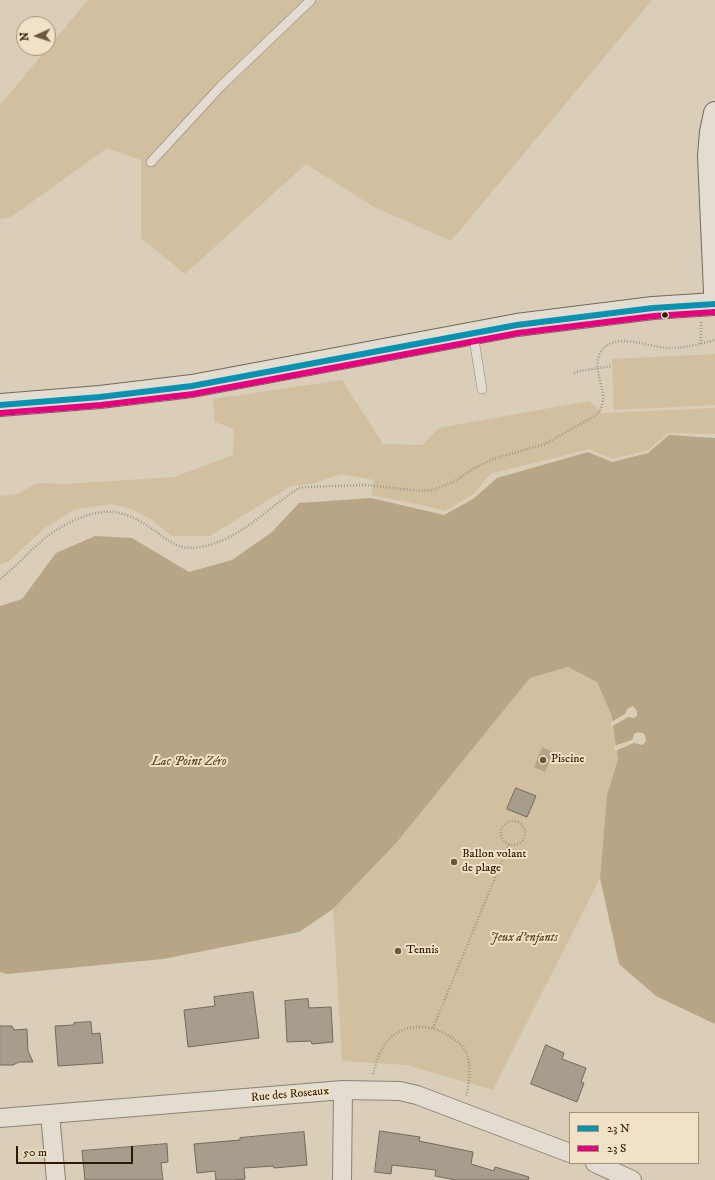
<!DOCTYPE html>
<html>
<head>
<meta charset="utf-8">
<style>
	body { margin:0 }
	#map { position:relative; width:715px; height:1180px; overflow:hidden; background:#daceb8; font-family:"IM FELL DW Pica",serif }
	canvas { display:block }
	.legend { position:absolute; left:569px; top:1112px; width:130px; height:52px; box-sizing:border-box; background:#f1e2c7; border:1px solid #a39277; margin:0; padding:5px 7px; list-style:none; font-size:12px; color:#2d1900 }
	.legend li { display:flex; align-items:center; gap:8px; height:20px }
	.legend b { width:20px; border:1px solid #a39277 }
	.north { position:absolute; left:16px; top:16px; width:40px; height:40px; box-sizing:border-box; background:#f1e2c7; border:1px solid #a39277; border-radius:50%; rotate:267deg; font-size:11px; font-weight:700; line-height:16px; text-align:center; color:#2d1900 }
	.north::after { content:''; display:block; margin:auto; width:14px; height:18px; background:#6a5840; clip-path:polygon(50% 0,100% 100%,50% 72%,0 100%) }
	.scale { position:absolute; left:16px; top:1146px; width:117px; height:18px; box-sizing:border-box; border:2px solid #2d1900; border-top:0; padding-left:5px; font-size:12px; line-height:14px; white-space:nowrap; color:#2d1900; -webkit-text-stroke:3px #f1e2c7; paint-order:stroke }
</style>
</head>
<body>
<div id="map">
<canvas width="715" height="1180"></canvas>
<ul class="legend">
<li><b style="height:5px;background:#0793af"></b>23 N</li>
<li><b style="height:5px;background:#e5007d"></b>23 S</li>
</ul>
<div class="north">N</div>
<div class="scale">50 m</div>
</div>
<script>
const g = document.querySelector('canvas').getContext('2d');
g.lineJoin = 'round';
function fill(path, color) { g.fillStyle = color; g.fill(path, 'evenodd'); }
function trace(path, color, width, dash) { g.strokeStyle = color; g.lineWidth = width; g.lineCap = dash ? 'butt' : 'round'; g.setLineDash(dash || []); g.stroke(path); }
function write(font, color, halo, rows, align = 'center') {
  g.font = font + ' "IM FELL DW Pica",serif'; g.lineWidth = 4; g.setLineDash([]); g.textBaseline = 'middle'; g.strokeStyle = halo; g.fillStyle = color; for (const [text, x, y, turn = 0] of rows) {
    g.save(); g.translate(x, y); g.rotate((+turn || 0) * Math.PI / 180); g.textAlign = isNaN(turn) ? turn : align; if (halo) g.strokeText(text, 0, 0); g.fillText(text, 0, 0); g.restore();
  }
}
const green = new Path2D(`
	M 88,0 L 652,0 L 451,241 L 374,207 L 306,164 L 185,274 L 141,238 L 141,160 L 107,148 L 11,217 L 0,219 L 0,105 Z
	M 715,354 L 715,405 L 614,410 L 612,359 Z
	M 342,380 L 383,444 L 422,445 L 439,428 L 589,401 L 602,413 L 715,408 L 715,434 L 667,433 L 649,450 L 612,459 L 590,449 L 490,474 L 475,493 L 445,511 L 426,506 L 371,495 L 374,480 L 341,474 L 311,484 L 291,486 L 210,536 L 172,536 L 152,520 L 132,509 L 111,504 L 73,510 L 45,528 L 9,561 L 0,565 L 0,496 L 18,494 L 37,483 L 65,484 L 174,477 L 233,455 L 234,429 L 215,422 L 213,399 Z
	M 568,667 L 597,682 L 610,712 L 618,759 L 607,795 L 600,878 L 493,1090 L 407,1065 L 342,1061 L 333,909 L 397,842 L 530,678 Z`);
const water = new Path2D(`
	M 669,435 L 715,438 L 715,1024 L 656,996 L 619,964 L 600,878 L 607,795 L 618,759 L 611,714 L 597,682 L 568,667 L 530,678 L 397,842 L 333,909 L 299,932 L 163,959 L 7,974 L 0,972 L 0,606 L 22,599 L 56,553 L 95,536 L 132,538 L 189,572 L 232,560 L 272,532 L 299,503 L 371,498 L 444,515 L 473,499 L 497,478 L 588,452 L 612,462 L 648,453 Z
	M 542,747 L 553,752 L 545,772 L 534,767 Z`);
const pier = new Path2D(`
	M 633,706 L 637,711 L 637,716 L 634,718 L 628,717 L 611,727 L 611,722 L 625,714 L 627,709 Z
	M 638,732 L 643,733 L 645,735 L 646,741 L 642,745 L 634,743 L 615,751 L 614,746 L 632,740 L 634,734 Z`);
const building = new Path2D(`
	M 516,788 L 536,796 L 527,817 L 507,809 Z
	M 253,992 L 259,1038 L 188,1047 L 184,1010 L 215,1006 L 214,997 Z
	M 308,999 L 309,1008 L 331,1007 L 333,1042 L 312,1044 L 311,1041 L 287,1042 L 285,1001 Z
	M 91,1022 L 92,1034 L 100,1033 L 103,1063 L 58,1066 L 55,1026 L 74,1025 L 74,1023 Z
	M 0,1026 L 12,1026 L 14,1030 L 27,1029 L 28,1051 L 33,1062 L 19,1062 L 13,1065 L 0,1065 Z
	M 546,1045 L 564,1053 L 562,1059 L 586,1068 L 581,1082 L 584,1083 L 577,1102 L 531,1084 Z
	M 380,1131 L 420,1137 L 419,1141 L 473,1152 L 471,1164 L 494,1171 L 495,1167 L 529,1177 L 528,1180 L 456,1180 L 435,1176 L 436,1170 L 392,1165 L 391,1174 L 375,1172 Z
	M 304,1132 L 307,1165 L 274,1168 L 273,1166 L 244,1168 L 245,1179 L 235,1180 L 216,1180 L 215,1171 L 197,1173 L 194,1144 L 240,1140 L 240,1138 Z
	M 167,1144 L 168,1162 L 161,1163 L 163,1180 L 85,1180 L 82,1151 Z`);
const path = new Path2D(`
	M 701,344 L 701,322
	M 574,373 L 580,371 L 612,366
	M 0,579 C 16,567 29,551 45,538 C 63,524 92,509 115,512 C 128,514 141,521 151,528 C 168,540 177,551 200,547 C 239,541 267,508 299,488 L 306,487 L 367,485 L 420,491 L 433,490 L 455,481 L 473,469 L 493,459 L 545,444 L 595,416 C 616,397 588,372 601,352 C 615,330 648,348 670,348 C 685,348 700,344 715,340
	M501 833a12 12 0 1 1 24 0a12 12 0 1 1-24 0Z
	M 433,1028 L 509,844
	M 373,1074 C 376,1063 380,1049 388,1040 C 406,1021 436,1024 455,1040 C 458,1042 462,1045 464,1048 C 472,1061 470,1082 466,1096`);
const lane = new Path2D(`
	M 151,162 L 221,86 L 311,0
	M 473,333 L 482,389`);
const street = new Path2D(`
	M 50,1114 L 56,1180
	M 0,1118 L 343,1090 L 400,1091 L 417,1095 L 570,1153
	M 595,1163 L 632,1180
	M 342,1180 L 343,1090`);
const secondary = new Path2D(`
	M 715,113 L 711,132 L 709,156 L 715,292
	M 0,405 L 100,397 L 192,386 L 517,325 L 653,308 L 715,304`);
const bus1 = new Path2D(`
	M 0,405 L 100,397 L 192,386 L 517,325 L 653,308 L 715,304`);
const bus2 = new Path2D(`
	M 1,413 L 101,405 L 193,394 L 518,333 L 654,316 L 715,312`);
const markers = [
	[665,315,3.5,"#2d1900"],
	[543,760,4,"#6a5840"],
	[454,862,4,"#6a5840"],
	[398,951,4,"#6a5840"]
];
const poiNames = [
	["Piscine",551,760],
	["Ballon volant",462,855],
	["de plage",462,869],
	["Tennis",406,951]
];
const parkNames = [
	["Jeux d'enfants",524,939]
];
const streetNames = [
	["Rue des Roseaux",290,1095,-5]
];
const waterNames = [
	["Lac Point Zéro",189,762]
];
fill(green, '#d1bfa0');
fill(water, '#b8a586');
fill(pier, '#daceb8');
fill(building, '#a79d8d');
trace(building, '#73695b', 1);
trace(lane, '#8c8273', 10);
trace(street, '#8c8273', 20);
trace(secondary, '#73695b', 24);
trace(path, '#9f988d', 2.5, [1, 2]);
trace(lane, '#e2dcd1', 9);
trace(street, '#e2dcd1', 18);
trace(secondary, '#e2dcd1', 22);
trace(bus1, '#0793af', 6);
trace(bus2, '#e5007d', 6);
for (const [x, y, r, color] of markers) { const dot = new Path2D(); dot.arc(x, y, r, 0, 2 * Math.PI); g.fillStyle = color; g.fill(dot); trace(dot, '#f1e2c7', 1.5); }
write('12px', '#2d1900', '#f1e2c7', poiNames, 'left');
write('italic 12px', '#5c472a', '#f1e2c7', parkNames);
write('12px', '#2d1900', '#f1e2c7', streetNames);
write('italic 13px', '#5f4a2d', '#f1e2c7', waterNames);
</script>
</body>
</html>
